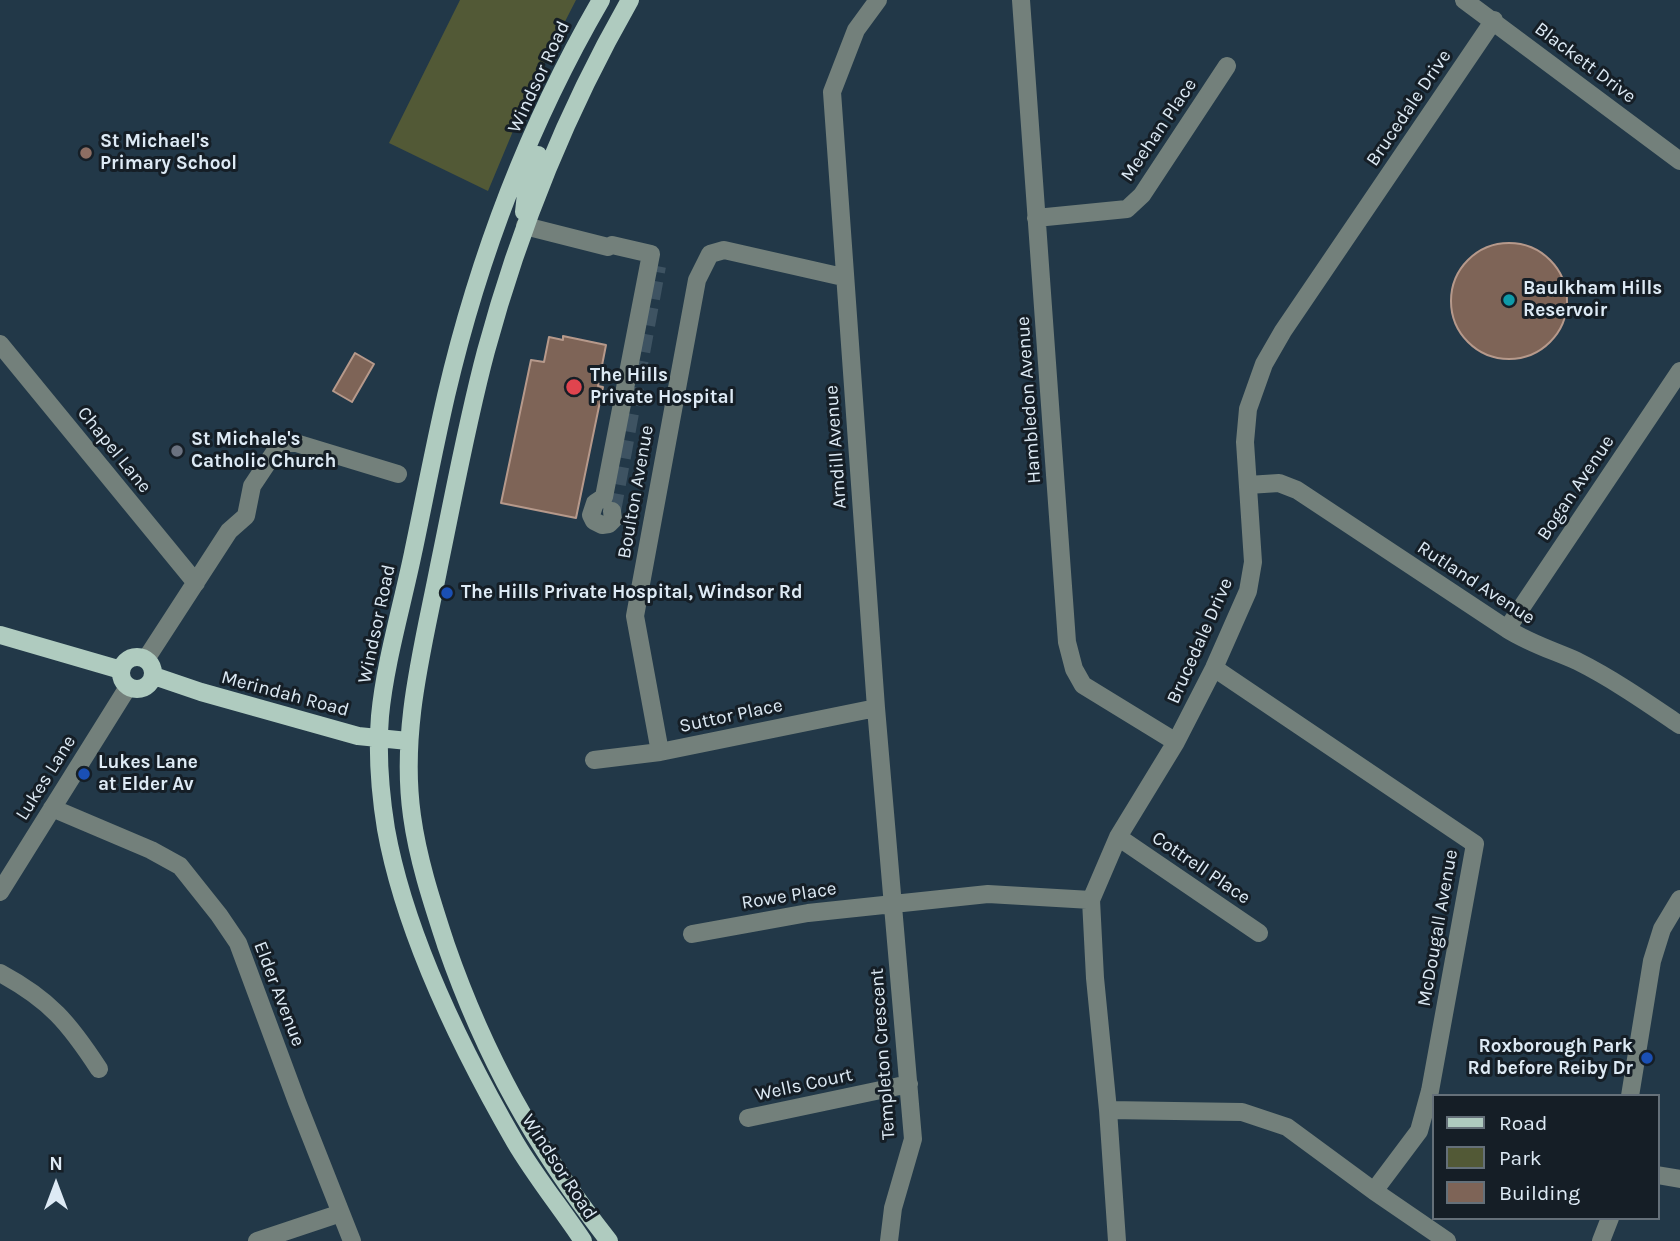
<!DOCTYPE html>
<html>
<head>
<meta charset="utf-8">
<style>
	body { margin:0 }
	#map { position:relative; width:1680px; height:1241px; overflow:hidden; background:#223848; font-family:Karla,sans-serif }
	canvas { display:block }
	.legend { position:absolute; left:1432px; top:1094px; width:228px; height:126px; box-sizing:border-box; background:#151e26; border:2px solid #657079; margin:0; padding:9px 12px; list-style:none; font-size:21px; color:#ddeaf5 }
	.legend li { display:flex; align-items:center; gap:14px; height:35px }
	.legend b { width:35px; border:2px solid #657079 }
	.north { position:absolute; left:21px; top:1150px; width:70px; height:70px; -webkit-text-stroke:5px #151e26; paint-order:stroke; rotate:0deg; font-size:19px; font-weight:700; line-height:28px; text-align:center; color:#ddeaf5 }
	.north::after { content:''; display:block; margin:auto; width:24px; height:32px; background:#ddeaf5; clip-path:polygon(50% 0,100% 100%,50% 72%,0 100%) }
</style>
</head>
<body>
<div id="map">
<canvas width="1680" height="1241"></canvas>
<ul class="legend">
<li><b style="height:9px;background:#afcbbf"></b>Road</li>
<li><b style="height:19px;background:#525936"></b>Park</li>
<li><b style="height:19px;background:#7e6457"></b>Building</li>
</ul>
<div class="north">N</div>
</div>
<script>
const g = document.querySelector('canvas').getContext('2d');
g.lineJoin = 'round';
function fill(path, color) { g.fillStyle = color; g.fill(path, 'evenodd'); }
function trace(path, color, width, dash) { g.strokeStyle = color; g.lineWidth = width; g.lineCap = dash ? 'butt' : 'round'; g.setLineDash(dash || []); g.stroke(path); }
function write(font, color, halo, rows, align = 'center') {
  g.font = font + ' Karla,sans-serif'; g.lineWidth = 6; g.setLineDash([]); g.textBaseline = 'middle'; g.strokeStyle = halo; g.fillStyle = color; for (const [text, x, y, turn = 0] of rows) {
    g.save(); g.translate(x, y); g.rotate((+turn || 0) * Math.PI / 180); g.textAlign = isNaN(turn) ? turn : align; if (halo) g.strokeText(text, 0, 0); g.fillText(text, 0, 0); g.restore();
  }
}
const green = new Path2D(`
	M 460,0 L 576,0 L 531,88 L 488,191 L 389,143 Z`);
const building = new Path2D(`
	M1451 301a58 58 0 1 1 116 0a58 58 0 1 1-116 0Z
	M 563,336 L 606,345 L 598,386 L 603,387 L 576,518 L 501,503 L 531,360 L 544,362 L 549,337 L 563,340 Z
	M 355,353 L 374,364 L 352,402 L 333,391 Z`);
const minorTunnel = new Path2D(`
	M 612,511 L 657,266`);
const minor = new Path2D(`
	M 878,0 L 856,30 L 832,92 L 876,708 L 913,1139 L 893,1208 L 889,1241
	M 1021,0 L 1067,642 L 1074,669 L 1083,685 L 1176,742
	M 1464,0 L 1680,161
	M 1036,218 L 1127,209 L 1142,195 L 1227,66
	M 525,226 L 608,247 L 612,245 L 651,254 L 604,497 L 595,503 L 591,515 L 594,521 L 602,525 L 609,524 L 613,520 L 612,511
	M 0,344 L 196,583
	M 1248,485 L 1279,483 L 1297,490 L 1507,629 C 1531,644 1552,650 1577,661 C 1613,679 1646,702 1680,725
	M 1507,629 L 1680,371
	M 146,659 L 229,531 L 246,516 L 252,486 L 278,447 L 284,443 L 296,443 L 398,474
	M 1214,668 L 1475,844 L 1430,1091 L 1419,1131 L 1374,1191
	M 660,752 L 635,616 L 697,280 L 710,254 L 724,250 L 843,277
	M 594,760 L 660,752 L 876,708
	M 52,808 L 151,850 L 180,866 L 219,915 L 238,943 L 297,1102 L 352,1241
	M 1118,837 L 1259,933
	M 0,892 L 128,687
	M 692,934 L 808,913 L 988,894 L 1091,900
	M 0,973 C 50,1000 69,1023 99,1069
	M 1630,1096 L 1652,961 L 1662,929 L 1680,899
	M 1108,1110 L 1242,1112 L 1287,1127 L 1374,1191 L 1447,1241
	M 748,1118 L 909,1084
	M 1657,1175 L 1680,1179
	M 257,1241 L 341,1213
	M 1117,1241 L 1108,1110 L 1095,978 L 1091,900 L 1118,837 L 1176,742 L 1214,668 L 1248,591 L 1253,562 L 1245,442 L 1248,409 L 1264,364 L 1283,331 L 1494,20
	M 1601,1241 L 1610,1218`);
const major = new Path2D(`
	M 524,212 L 527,185 L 538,155
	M 0,635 L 121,670
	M121 673a16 16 0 1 1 32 0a16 16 0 1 1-32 0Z
	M 154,676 L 201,692 L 358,736 L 408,741
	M 583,1241 C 561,1208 535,1176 515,1142 C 462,1050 405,935 386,829 C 380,792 377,754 380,716 C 385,663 402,606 413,553 C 424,501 434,448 446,396 C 478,259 530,122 601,0
	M 609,1241 C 535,1147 485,1057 446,945 C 432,902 418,860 412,816 C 400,731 423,648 439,566 C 454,494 467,422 486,351 C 519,229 567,110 630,0`);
const markers = [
	[86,153,7,"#8d6e63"],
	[1509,300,7,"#0f9aa8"],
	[574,387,9,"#e0444e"],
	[177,451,7,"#6b7280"],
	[447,593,7,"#1a4fb4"],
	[84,774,7,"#1a4fb4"],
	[1647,1058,7,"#1a4fb4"]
];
const streetNames = [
	["Blackett Drive",1585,63,37],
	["Windsor Road",539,77,-65],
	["Brucedale Drive",1409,108,-56],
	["Meehan Place",1159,130,-56],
	["Hambledon Avenue",1029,400,-94],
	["Arndill Avenue",836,447,-94],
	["Chapel Lane",114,450,51],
	["Bogan Avenue",1576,488,-56],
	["Boulton Avenue",636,492,-80],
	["Rutland Avenue",1476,583,33],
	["Windsor Road",377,624,-78],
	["Brucedale Drive",1200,641,-66],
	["Merindah Road",285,694,15],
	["Suttor Place",731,716,-12],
	["Lukes Lane",46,778,-58],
	["Cottrell Place",1201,868,34],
	["Rowe Place",789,896,-9],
	["McDougall Avenue",1438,928,-80],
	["Elder Avenue",279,994,69],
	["Templeton Crescent",883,1054,-94],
	["Wells Court",804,1085,-12],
	["Windsor Road",559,1167,57]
];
const poiNames = [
	["St Michael's",100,142],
	["Primary School",100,164],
	["Baulkham Hills",1523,289],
	["Reservoir",1523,311],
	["The Hills",590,376],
	["Private Hospital",590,398],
	["St Michale's",191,440],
	["Catholic Church",191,462],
	["The Hills Private Hospital, Windsor Rd",461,593],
	["Lukes Lane",98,763],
	["at Elder Av",98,785],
	["Roxborough Park",1633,1047,"right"],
	["Rd before Reiby Dr",1633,1069,"right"]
];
fill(green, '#525936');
fill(building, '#7e6457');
trace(building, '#b6998b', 2);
trace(minorTunnel, '#3e5362', 18, [18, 9]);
trace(minor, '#73807b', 18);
trace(major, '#afcbbf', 18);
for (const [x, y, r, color] of markers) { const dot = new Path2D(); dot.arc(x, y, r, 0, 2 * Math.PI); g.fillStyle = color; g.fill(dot); trace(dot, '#151e26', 2.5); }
write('19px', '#ddeaf5', '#151e26', streetNames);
write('bold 19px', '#ddeaf5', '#151e26', poiNames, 'left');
</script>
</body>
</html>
